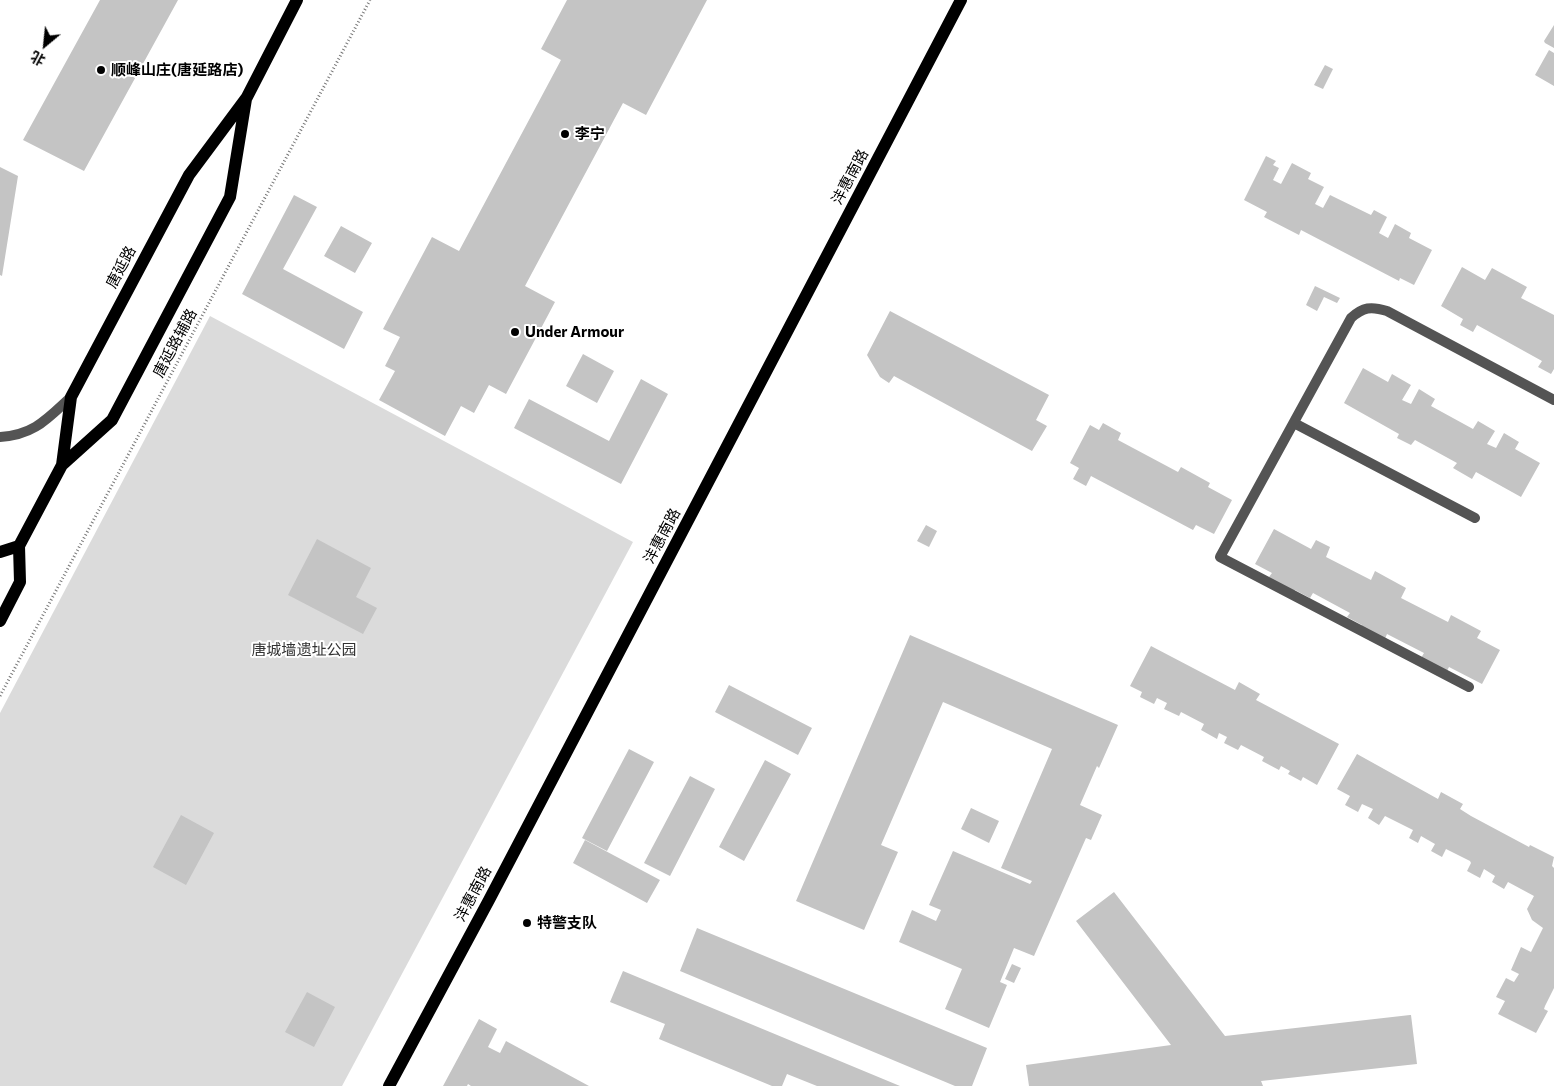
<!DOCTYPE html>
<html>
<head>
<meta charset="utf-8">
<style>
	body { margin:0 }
	#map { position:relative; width:1554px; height:1086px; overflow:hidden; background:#fff; font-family:Commissioner,"Noto Sans SC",sans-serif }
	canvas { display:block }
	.north { position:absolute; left:20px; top:20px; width:50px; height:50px; -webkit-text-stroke:4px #fff; paint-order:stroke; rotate:208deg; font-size:14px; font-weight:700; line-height:20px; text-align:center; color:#000 }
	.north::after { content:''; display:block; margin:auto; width:18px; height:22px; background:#000; clip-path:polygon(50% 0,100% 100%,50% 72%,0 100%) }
</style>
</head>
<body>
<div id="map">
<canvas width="1554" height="1086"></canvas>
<div class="north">北</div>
</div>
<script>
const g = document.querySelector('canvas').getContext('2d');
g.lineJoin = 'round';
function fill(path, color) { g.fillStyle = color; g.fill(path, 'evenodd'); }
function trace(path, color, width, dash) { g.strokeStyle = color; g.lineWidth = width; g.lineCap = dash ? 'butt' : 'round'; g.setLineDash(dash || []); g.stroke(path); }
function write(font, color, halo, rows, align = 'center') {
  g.font = font + ' Commissioner,"Noto Sans SC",sans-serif'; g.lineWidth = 4; g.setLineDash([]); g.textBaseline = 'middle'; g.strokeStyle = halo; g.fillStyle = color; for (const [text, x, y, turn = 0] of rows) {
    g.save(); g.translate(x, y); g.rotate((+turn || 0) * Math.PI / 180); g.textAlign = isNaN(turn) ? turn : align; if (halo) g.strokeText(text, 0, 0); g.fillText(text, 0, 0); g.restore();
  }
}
const green = new Path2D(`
	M 210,316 L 633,542 L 342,1086 L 0,1086 L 0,713 Z`);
const building = new Path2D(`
	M 100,0 L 178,0 L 84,171 L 23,140 Z
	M 567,0 L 707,0 L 646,115 L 623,103 L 525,286 L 555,302 L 506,394 L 489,385 L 474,413 L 461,406 L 445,436 L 379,400 L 395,371 L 385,366 L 400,337 L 383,329 L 432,237 L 459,251 L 561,60 L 541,49 Z
	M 1554,25 L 1554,48 L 1545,43 L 1544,41 Z
	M 1549,50 L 1554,53 L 1554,86 L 1535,75 Z
	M 1325,65 L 1333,69 L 1323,89 L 1314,85 Z
	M 1266,156 L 1276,161 L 1273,165 L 1279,168 L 1273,180 L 1281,184 L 1292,163 L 1311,173 L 1308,179 L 1324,187 L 1315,204 L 1323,208 L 1330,195 L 1371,215 L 1374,210 L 1387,217 L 1379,233 L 1388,238 L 1395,224 L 1411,233 L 1409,238 L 1432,250 L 1414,285 L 1400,278 L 1399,281 L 1301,230 L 1299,235 L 1264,217 L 1267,212 L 1244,200 Z
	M 0,167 L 18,176 L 2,276 L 0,275 Z
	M 294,195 L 317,207 L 283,269 L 363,312 L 344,349 L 242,294 Z
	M 341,226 L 372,243 L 355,273 L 324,256 Z
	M 1462,267 L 1485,280 L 1492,268 L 1527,287 L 1521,298 L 1554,315 L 1554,369 L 1551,374 L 1538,367 L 1542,361 L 1477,325 L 1473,332 L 1460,325 L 1463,319 L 1441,306 Z
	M 1315,286 L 1340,298 L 1337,303 L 1324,297 L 1317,311 L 1306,305 Z
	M 890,311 L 1049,395 L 1036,420 L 1047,426 L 1032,451 L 894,376 L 889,383 L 880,377 L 867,355 Z
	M 583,354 L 614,371 L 597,403 L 566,386 Z
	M 1363,368 L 1388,382 L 1392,374 L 1411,385 L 1402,400 L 1411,404 L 1419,389 L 1435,399 L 1431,406 L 1473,429 L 1478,421 L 1495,431 L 1487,444 L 1496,448 L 1504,433 L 1519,442 L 1515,449 L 1540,463 L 1521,497 L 1476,472 L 1472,479 L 1453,468 L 1457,463 L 1415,440 L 1411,445 L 1397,438 L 1399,434 L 1344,403 Z
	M 641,379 L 668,394 L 621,484 L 514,428 L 529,399 L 609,441 Z
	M 1103,423 L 1121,433 L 1118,440 L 1178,472 L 1181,467 L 1210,483 L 1208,487 L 1232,500 L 1214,534 L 1196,525 L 1193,530 L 1091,476 L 1086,486 L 1073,479 L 1079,468 L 1070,463 L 1090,425 L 1099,430 Z
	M 926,525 L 937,531 L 929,547 L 917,541 Z
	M 1274,529 L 1311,549 L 1316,540 L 1330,547 L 1326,557 L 1371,580 L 1375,571 L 1406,588 L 1401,598 L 1448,622 L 1451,615 L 1481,631 L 1477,638 L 1500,650 L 1482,684 L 1449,667 L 1446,673 L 1421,658 L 1424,653 L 1387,634 L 1384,641 L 1360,628 L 1362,625 L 1347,617 L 1350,613 L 1313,593 L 1310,598 L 1295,590 L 1294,593 L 1269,577 L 1272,573 L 1255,564 Z
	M 317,539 L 371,568 L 356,597 L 377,608 L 363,634 L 288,595 Z
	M 910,635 L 1118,725 L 1099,768 L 1097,766 L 1080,805 L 1102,815 L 1091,840 L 1086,838 L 1034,956 L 1014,948 L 1000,982 L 1007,985 L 989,1028 L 945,1009 L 962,969 L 899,942 L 912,910 L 936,921 L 941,910 L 929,905 L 953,851 L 1030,884 L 1032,881 L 1001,868 L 1052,749 L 943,702 L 881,845 L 898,852 L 864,930 L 796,901 Z
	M 1151,646 L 1235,690 L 1239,682 L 1260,694 L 1256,700 L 1339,744 L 1317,785 L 1303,777 L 1301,781 L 1288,774 L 1290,771 L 1281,766 L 1279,770 L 1262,761 L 1264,757 L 1241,745 L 1238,750 L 1224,743 L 1227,737 L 1219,733 L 1217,739 L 1201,730 L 1204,724 L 1181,712 L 1179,716 L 1164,709 L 1167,703 L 1157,698 L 1154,704 L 1140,697 L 1142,692 L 1130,686 Z
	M 729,685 L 812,728 L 798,755 L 715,712 Z
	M 629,749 L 654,762 L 607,851 L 582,838 Z
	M 1357,754 L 1438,799 L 1441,792 L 1463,804 L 1460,809 L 1471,816 L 1529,847 L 1530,845 L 1554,857 L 1552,866 L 1554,868 L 1554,988 L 1545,1006 L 1544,1009 L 1548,1011 L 1536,1033 L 1498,1014 L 1505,1001 L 1496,997 L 1506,978 L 1514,982 L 1519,974 L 1511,970 L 1521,947 L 1531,952 L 1543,928 L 1532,920 L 1527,909 L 1534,896 L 1508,882 L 1504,889 L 1492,882 L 1495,876 L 1484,869 L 1480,878 L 1467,871 L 1471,863 L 1470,861 L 1446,849 L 1442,857 L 1431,851 L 1435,844 L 1421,836 L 1418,843 L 1409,838 L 1413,830 L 1385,816 L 1379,825 L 1368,818 L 1373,809 L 1362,804 L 1358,812 L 1345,805 L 1350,796 L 1337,789 Z
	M 765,760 L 791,774 L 744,861 L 719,847 Z
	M 690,776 L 715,789 L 670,876 L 644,863 Z
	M 971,808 L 999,821 L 989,843 L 961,829 Z
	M 181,815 L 214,833 L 186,885 L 153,867 Z
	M 585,840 L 660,880 L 647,903 L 573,863 Z
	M 1114,892 L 1225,1036 L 1410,1015 L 1411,1015 L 1417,1064 L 1261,1081 L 1263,1086 L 1029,1086 L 1026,1065 L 1171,1045 L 1076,921 Z
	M 697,928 L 987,1048 L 972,1086 L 955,1086 L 680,971 Z
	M 1012,964 L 1021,968 L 1014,983 L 1005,979 Z
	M 623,971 L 900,1086 L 817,1086 L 787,1074 L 782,1086 L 772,1086 L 659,1039 L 665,1024 L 610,1002 Z
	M 307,992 L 335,1007 L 314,1047 L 285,1032 Z
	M 479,1019 L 497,1029 L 488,1047 L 500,1053 L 506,1041 L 589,1086 L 471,1086 L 468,1084 L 467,1086 L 443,1086 Z`);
const path = new Path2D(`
	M 0,696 L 370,0`);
const minor = new Path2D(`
	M 1294,423 L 1475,518
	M 1469,687 L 1220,557 L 1351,318 C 1363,307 1371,306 1387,311 L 1554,400`);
const tertiary = new Path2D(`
	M 0,437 C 34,435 47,419 71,397`);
const primary = new Path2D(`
	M 62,465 L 112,420 L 230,197 L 246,99
	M 0,552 L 19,546 L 62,465 L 71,397 L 189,175 L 247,97 L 297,0
	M 0,621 L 20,582 L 19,546
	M 389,1086 L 489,900 L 961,0`);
const markers = [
	[101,70,5,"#000"],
	[565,134,5,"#000"],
	[515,332,5,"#000"],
	[527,923,5,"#000"]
];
const poiNames = [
	["顺峰山庄(唐延路店)",111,70],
	["李宁",575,134],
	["Under Armour",525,332],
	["特警支队",537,923]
];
const streetNames = [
	["沣惠南路",850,177,-62],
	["唐延路",121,267,-62],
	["唐延路辅路",175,343,-62],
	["沣惠南路",662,536,-62],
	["沣惠南路",473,894,-62]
];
const parkNames = [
	["唐城墙遗址公园",304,650]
];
fill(green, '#dbdbdb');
fill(building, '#c4c4c4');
trace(path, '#767676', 3, [1, 2.5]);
trace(minor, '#545454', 10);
trace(tertiary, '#545454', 10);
trace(primary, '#000', 12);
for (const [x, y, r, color] of markers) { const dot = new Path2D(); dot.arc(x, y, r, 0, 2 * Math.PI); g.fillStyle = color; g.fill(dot); trace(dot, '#fff', 2); }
write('bold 15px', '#000', '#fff', poiNames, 'left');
write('15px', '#000', '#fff', streetNames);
write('15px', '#323232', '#fff', parkNames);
</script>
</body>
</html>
